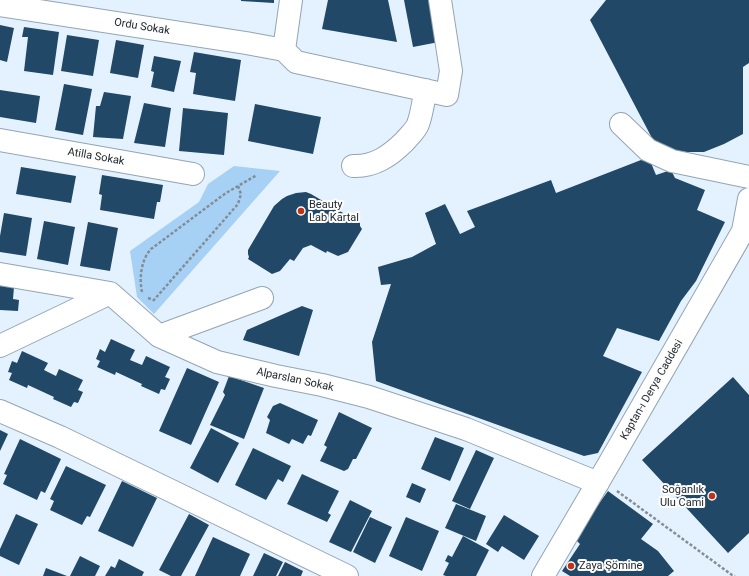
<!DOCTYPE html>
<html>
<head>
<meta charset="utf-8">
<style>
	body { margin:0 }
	canvas { display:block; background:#e4f2ff }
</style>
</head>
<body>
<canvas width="749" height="576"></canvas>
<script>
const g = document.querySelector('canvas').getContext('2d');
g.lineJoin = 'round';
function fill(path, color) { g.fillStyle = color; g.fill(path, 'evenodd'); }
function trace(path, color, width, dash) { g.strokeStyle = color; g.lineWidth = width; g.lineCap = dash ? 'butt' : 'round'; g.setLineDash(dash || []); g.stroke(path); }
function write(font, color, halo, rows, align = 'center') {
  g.font = font + ' Roboto,sans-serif'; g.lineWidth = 4; g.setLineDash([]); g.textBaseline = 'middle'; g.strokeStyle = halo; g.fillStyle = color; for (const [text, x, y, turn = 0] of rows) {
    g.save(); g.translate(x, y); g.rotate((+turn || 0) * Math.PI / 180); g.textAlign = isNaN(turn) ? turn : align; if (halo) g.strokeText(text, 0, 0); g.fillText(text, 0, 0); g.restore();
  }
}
const green = new Path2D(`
	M 234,166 L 280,171 L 154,314 L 137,297 L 130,251 L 199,202 L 208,184 Z`);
const building = new Path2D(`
	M 241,0 L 274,0 L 274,3 L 241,1 Z
	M 328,0 L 388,0 L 397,42 L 322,29 Z
	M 404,0 L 431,0 L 439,42 L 413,47 Z
	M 606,0 L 749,0 L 749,63 L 743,67 L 743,134 L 724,144 L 704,152 L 686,152 L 669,149 L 653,140 L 590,20 Z
	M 0,25 L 14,28 L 7,62 L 0,60 Z
	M 24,27 L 59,32 L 53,75 L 24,71 L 28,37 L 22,37 Z
	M 67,35 L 99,40 L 93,76 L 61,71 Z
	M 116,40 L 144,45 L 138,78 L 110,73 Z
	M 194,52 L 241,60 L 235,101 L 193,94 L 196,73 L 190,72 Z
	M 154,56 L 181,61 L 174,92 L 151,87 L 154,72 L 151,71 Z
	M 64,84 L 92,89 L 83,135 L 55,130 Z
	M 0,90 L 40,96 L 36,123 L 0,117 Z
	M 104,92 L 131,96 L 123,139 L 93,137 L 96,106 L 100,106 Z
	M 144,103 L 171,108 L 165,147 L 134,143 Z
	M 255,104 L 321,117 L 313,154 L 248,141 Z
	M 183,108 L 228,113 L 224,155 L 179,151 Z
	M 641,160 L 651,163 L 656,175 L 671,170 L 675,178 L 705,190 L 697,210 L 725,222 L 696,281 L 681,301 L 659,341 L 617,328 L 603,356 L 642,372 L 598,453 L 584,456 L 376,381 L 372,342 L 391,284 L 381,285 L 378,267 L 412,257 L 436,244 L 425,213 L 445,204 L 460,234 L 475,227 L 467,211 L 551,180 L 556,193 Z
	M 21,167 L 76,176 L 71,203 L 16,194 Z
	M 102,175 L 163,185 L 160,202 L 157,202 L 154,219 L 100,210 L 102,195 L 99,194 Z
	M 306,192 L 311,194 L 360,223 L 360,226 L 362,229 L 348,252 L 338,256 L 327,251 L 326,253 L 311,245 L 303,248 L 294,261 L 290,259 L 280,271 L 272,274 L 248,259 L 249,257 L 248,254 L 248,250 L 274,206 L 282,199 L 287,196 L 296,193 Z
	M 4,213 L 32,218 L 26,256 L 0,252 L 0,236 Z
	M 44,221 L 75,227 L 68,265 L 37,259 Z
	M 88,222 L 118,228 L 110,271 L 80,266 Z
	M 0,286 L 14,287 L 13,299 L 19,300 L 18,311 L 0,310 Z
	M 302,306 L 313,310 L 299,356 L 243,340 L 247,330 Z
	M 111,339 L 135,350 L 130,360 L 142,365 L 146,356 L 170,367 L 165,377 L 170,379 L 165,390 L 161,389 L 159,394 L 141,386 L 142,384 L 116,372 L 115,375 L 97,367 L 100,361 L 96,359 L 100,349 L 105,352 Z
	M 22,351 L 48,363 L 44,370 L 56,376 L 59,369 L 83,380 L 78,390 L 83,392 L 78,403 L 74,402 L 71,407 L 53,399 L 54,397 L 28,385 L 27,388 L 9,380 L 12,373 L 8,372 L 12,361 L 17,363 Z
	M 187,368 L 219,382 L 191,445 L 159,431 Z
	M 229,376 L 264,388 L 244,439 L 210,425 L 225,395 L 223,392 Z
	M 733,377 L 749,395 L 749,533 L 728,553 L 642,460 Z
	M 280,403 L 318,420 L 311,436 L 308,435 L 303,444 L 292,439 L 289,444 L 266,433 L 270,420 L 267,417 L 273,406 Z
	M 339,412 L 372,428 L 356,459 L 353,459 L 348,469 L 344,471 L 320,461 L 327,447 L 324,445 Z
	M 211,428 L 239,443 L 218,483 L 190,468 Z
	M 0,430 L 8,434 L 0,451 Z
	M 435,437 L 464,448 L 450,481 L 421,469 Z
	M 20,439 L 61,459 L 45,493 L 41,491 L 37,500 L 3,484 L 7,475 L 4,474 Z
	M 253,448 L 291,466 L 283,482 L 278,479 L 266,500 L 235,485 Z
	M 476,450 L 494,458 L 470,509 L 452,501 Z
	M 66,466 L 106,485 L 90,517 L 87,516 L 82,525 L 50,510 L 54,501 L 50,499 Z
	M 302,474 L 339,491 L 328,513 L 331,515 L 327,522 L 287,504 Z
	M 122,481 L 157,498 L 133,547 L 98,531 Z
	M 412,483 L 426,489 L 420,503 L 406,497 Z
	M 608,491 L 653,524 L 641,539 L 658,551 L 674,571 L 668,576 L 570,576 L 562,571 L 580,544 L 574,538 Z
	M 350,500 L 372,511 L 351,552 L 329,542 Z
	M 456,504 L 486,516 L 476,541 L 445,528 Z
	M 16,514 L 38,524 L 19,565 L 0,556 L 0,549 Z
	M 189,514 L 209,525 L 181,576 L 171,576 L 159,570 Z
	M 504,515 L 539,536 L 524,560 L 502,546 L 498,552 L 486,544 Z
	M 370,517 L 392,527 L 375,563 L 353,552 Z
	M 406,517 L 439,531 L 422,571 L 389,556 Z
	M 463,536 L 489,550 L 476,576 L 446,576 L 443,575 L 449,563 L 445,561 L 448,555 L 452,557 Z
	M 213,537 L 250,554 L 240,576 L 195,576 Z
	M 264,553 L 283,562 L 276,576 L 253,576 Z
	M 80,556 L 100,566 L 95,576 L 70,576 Z
	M 119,559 L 144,572 L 142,576 L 105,576 L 111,566 L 115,568 Z
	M 285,562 L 303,571 L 301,576 L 278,576 Z
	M 46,568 L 67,576 L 43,576 Z`);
const path = new Path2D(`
	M 142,292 C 139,278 141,260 151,249 L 226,193 L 257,175
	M 148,298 L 154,300
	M 153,301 L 238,204 L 241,194 L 238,186
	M 617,491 L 732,575 L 735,576`);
const minor = new Path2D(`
	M 0,5 L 246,43 L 284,50
	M 284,50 L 296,62 L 447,95 L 451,71 L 440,0
	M 284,50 L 291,0
	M 621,124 L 648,150 L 672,161 L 749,177
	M 0,140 L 193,174
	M 353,166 C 374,167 390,156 405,141 C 409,136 416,130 418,124 C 422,114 423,101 426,90
	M 0,274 L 110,293 L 159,336 L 217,362 L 276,376 L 322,385 L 369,397 L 466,429 L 598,483
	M 159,336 L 262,298
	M 0,346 L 69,313 L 110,293
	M 0,411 L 60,437 L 347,576
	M 543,576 L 610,462 L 743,231 L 749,199`);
const markers = [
	[301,211,4,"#be3315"],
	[712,496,4,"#be3315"],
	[571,566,4,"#be3315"]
];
const streetNames = [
	["Ordu Sokak",142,27,9],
	["Atilla Sokak",96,157,10],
	["Alparslan Sokak",295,380,12],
	["Kaptan-ı Derya Caddesi",652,390,-60]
];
const poiNames = [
	["Beauty",309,205],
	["Lab Kartal",309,218],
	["Soğanlık",704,490,"right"],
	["Ulu Cami",704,503,"right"],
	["Zaya Şömine",579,566]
];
fill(green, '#a6d1f5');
fill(building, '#214866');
trace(minor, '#93a5b3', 24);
trace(path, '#838d96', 2.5, [3, 2]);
trace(minor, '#fff', 22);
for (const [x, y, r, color] of markers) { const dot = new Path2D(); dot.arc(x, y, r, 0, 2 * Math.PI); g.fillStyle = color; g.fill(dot); trace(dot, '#fdfdfd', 1.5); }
write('11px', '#22292e', '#fdfdfd', streetNames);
write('11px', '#22292e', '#fdfdfd', poiNames, 'left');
</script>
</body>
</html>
